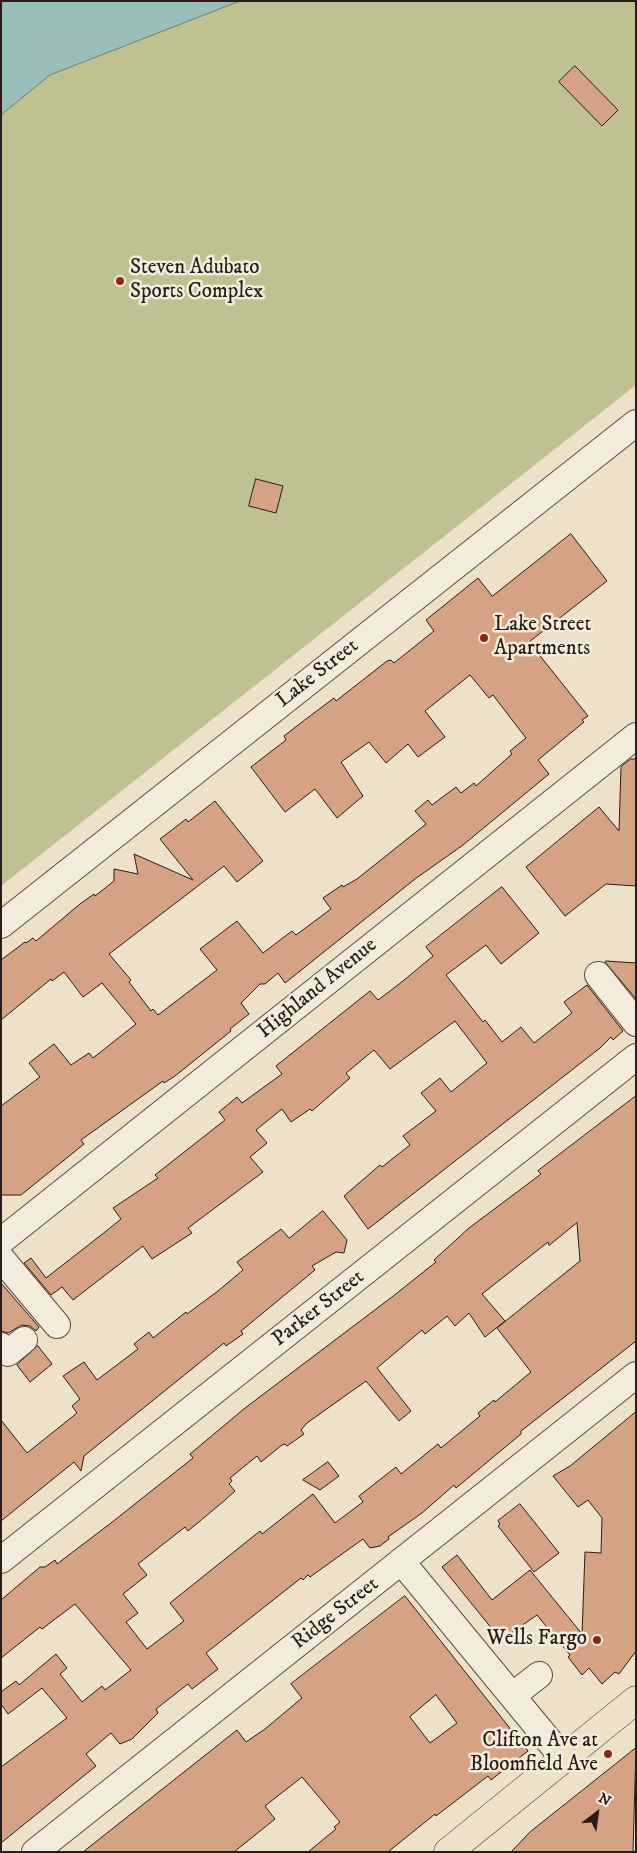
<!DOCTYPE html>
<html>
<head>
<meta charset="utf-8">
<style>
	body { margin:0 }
	#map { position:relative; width:637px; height:1853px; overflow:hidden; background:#ede1c9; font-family:"IM FELL DW Pica",serif }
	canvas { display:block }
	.frame { position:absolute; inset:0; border:2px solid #2a1c16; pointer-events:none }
	.north { position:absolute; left:572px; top:1788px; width:50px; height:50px; -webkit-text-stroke:4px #f3ecdc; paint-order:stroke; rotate:30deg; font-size:14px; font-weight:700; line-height:20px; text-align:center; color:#2a1c16 }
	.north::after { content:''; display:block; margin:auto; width:18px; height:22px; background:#2a1c16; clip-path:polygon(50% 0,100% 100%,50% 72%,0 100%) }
</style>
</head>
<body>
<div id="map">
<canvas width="637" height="1853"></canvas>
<div class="frame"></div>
<div class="north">N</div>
</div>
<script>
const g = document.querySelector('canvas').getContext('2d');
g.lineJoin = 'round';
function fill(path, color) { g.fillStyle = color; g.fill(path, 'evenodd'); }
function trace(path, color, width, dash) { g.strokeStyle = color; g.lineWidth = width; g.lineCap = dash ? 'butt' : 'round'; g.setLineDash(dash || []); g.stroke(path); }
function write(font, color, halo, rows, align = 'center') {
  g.font = font + ' "IM FELL DW Pica",serif'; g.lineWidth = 5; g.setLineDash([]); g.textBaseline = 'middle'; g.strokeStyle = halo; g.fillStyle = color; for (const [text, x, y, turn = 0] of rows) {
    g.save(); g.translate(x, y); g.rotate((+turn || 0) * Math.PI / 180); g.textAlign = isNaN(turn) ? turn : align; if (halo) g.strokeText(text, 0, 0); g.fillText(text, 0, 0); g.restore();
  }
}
const green = new Path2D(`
	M 1,1 L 636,1 L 636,385 L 1,886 Z`);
const water = new Path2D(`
	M 1,1 L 240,1 L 50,75 L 1,115 Z`);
const building = new Path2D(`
	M 575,66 L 618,110 L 602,126 L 559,82 Z
	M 256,479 L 283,486 L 276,513 L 249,506 Z
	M 571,534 L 607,581 L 529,642 L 588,716 L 582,720 L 584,722 L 538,760 L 549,774 L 463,845 L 415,879 L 285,983 L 278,973 L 265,984 L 260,984 L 241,1003 L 249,1014 L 230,1029 L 231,1031 L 175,1076 L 164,1083 L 163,1081 L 81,1140 L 84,1144 L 21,1195 L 1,1195 L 1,1106 L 40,1077 L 29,1063 L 54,1044 L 71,1065 L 89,1053 L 93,1058 L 136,1024 L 102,983 L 83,997 L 64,972 L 52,981 L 51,979 L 1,1020 L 1,960 L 25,942 L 26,943 L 33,938 L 36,941 L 80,904 L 94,894 L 95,896 L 114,881 L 114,869 L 138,874 L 134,854 L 193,880 L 160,839 L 186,819 L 188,822 L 215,801 L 263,861 L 237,882 L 224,866 L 109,954 L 131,980 L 129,982 L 151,1011 L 153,1009 L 158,1015 L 217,970 L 200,949 L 237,921 L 263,953 L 292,931 L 296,935 L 331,909 L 323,898 L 342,885 L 343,887 L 357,879 L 426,824 L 415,811 L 428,800 L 432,805 L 456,787 L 461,793 L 474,783 L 476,786 L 512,754 L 510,751 L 526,738 L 493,695 L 489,698 L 470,675 L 425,711 L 445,737 L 418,757 L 408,744 L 386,763 L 369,742 L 341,762 L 363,796 L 337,818 L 315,789 L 285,812 L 251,767 L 286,740 L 284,736 L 306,719 L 334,698 L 336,701 L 387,661 L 391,660 L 394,663 L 434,631 L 426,620 L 478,578 L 492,596 Z
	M 631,759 L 636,759 L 636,886 L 606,884 L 565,916 L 526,867 L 599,807 L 619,831 L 621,767 Z
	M 502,887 L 539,933 L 501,964 L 486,945 L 446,975 L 483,1022 L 485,1020 L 502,1042 L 521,1027 L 534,1043 L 572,1013 L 564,1002 L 587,985 L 623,1031 L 613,1040 L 611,1037 L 600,1048 L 368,1229 L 344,1196 L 380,1165 L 382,1167 L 410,1145 L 403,1136 L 436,1111 L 421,1093 L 440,1078 L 451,1092 L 487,1063 L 455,1021 L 390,1069 L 374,1050 L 346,1073 L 350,1078 L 312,1111 L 310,1109 L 291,1122 L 282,1109 L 256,1130 L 267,1143 L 250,1157 L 263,1172 L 188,1228 L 192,1233 L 152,1259 L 143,1246 L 73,1300 L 62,1287 L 51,1295 L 24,1263 L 31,1258 L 46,1278 L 105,1232 L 121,1219 L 113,1208 L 158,1178 L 155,1175 L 225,1120 L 219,1112 L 237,1097 L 242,1103 L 282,1074 L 276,1066 L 370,991 L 378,1000 L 403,981 L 433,956 L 426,947 Z
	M 606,961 L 636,963 L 636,999 L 605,962 Z
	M 636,1096 L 636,1341 L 521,1431 L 521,1434 L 456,1488 L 454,1485 L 422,1513 L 388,1537 L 389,1539 L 380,1546 L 370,1548 L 363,1539 L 310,1577 L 308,1575 L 303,1580 L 301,1578 L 206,1653 L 218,1669 L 192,1689 L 188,1684 L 156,1709 L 158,1713 L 132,1739 L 120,1744 L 111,1733 L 86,1754 L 96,1766 L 1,1843 L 1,1767 L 67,1718 L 42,1688 L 8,1714 L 1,1704 L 1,1692 L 16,1681 L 19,1685 L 56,1654 L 67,1668 L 60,1674 L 82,1702 L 102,1686 L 105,1690 L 131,1670 L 75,1604 L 42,1629 L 40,1627 L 1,1658 L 1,1600 L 40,1567 L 45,1567 L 55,1560 L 57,1564 L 111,1523 L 193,1458 L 190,1454 L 245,1408 L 392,1297 L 436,1262 L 434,1260 L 469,1228 L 541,1174 L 538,1171 ZM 577,1223 L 580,1261 L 497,1328 L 531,1372 L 495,1402 L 494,1400 L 478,1413 L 480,1416 L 441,1448 L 438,1444 L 401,1474 L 396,1467 L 359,1496 L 363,1502 L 335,1523 L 313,1494 L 262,1534 L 260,1531 L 170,1603 L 184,1621 L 147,1649 L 126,1622 L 138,1613 L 123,1594 L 147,1575 L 138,1564 L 185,1527 L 188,1531 L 224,1501 L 235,1491 L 229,1484 L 232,1481 L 230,1478 L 257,1456 L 261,1462 L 282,1445 L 285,1444 L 287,1446 L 304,1434 L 301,1430 L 307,1423 L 366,1381 L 399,1421 L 411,1411 L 377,1368 L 422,1330 L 425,1334 L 447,1316 L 455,1326 L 469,1313 L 485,1337 L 505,1321 L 482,1294 L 548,1242 L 549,1245 Z
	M 323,1211 L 347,1240 L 344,1253 L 336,1252 L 312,1266 L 315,1270 L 241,1331 L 243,1334 L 226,1346 L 224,1343 L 84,1456 L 81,1471 L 74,1462 L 1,1521 L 1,1420 L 27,1453 L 77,1413 L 72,1406 L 80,1399 L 63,1376 L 84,1362 L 97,1380 L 138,1349 L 134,1344 L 149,1332 L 153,1338 L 186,1312 L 187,1314 L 218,1291 L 243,1270 L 237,1262 L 281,1229 L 289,1238 Z
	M 1,1283 L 39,1327 L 36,1331 L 30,1326 L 22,1325 L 8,1333 L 1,1331 Z
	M 38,1346 L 52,1364 L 30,1382 L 17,1365 Z
	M 636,1412 L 636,1651 L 619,1674 L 615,1672 L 602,1684 L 589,1668 L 582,1675 L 568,1657 L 570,1655 L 537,1615 L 501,1640 L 442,1567 L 457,1555 L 492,1600 L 530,1570 L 582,1634 L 585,1552 L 601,1553 L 602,1518 L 588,1500 L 578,1507 L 553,1476 L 570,1466 Z
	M 328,1462 L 339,1476 L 320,1490 L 303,1480 Z
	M 520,1504 L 559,1553 L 534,1572 L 498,1526 L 500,1524 L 498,1521 Z
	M 405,1596 L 528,1751 L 510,1765 L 491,1780 L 488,1776 L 436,1816 L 435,1814 L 388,1852 L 308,1852 L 336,1829 L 334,1827 L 340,1822 L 302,1777 L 265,1806 L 275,1819 L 234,1852 L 83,1852 L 237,1730 L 246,1742 L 265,1729 L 302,1698 L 291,1684 ZM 436,1695 L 457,1723 L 430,1743 L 410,1717 Z
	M 636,1748 L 633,1852 L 511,1852 L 530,1832 Z`);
const minor = new Path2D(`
	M 1,925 L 636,423
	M 598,975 L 636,1023
	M 1,1241 L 636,736
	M 1,1258 L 57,1325
	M 1,1346 L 8,1353 L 24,1340
	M 1,1560 L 636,1057
	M 401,1561 L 564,1759
	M 512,1696 L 539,1675
	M 35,1852 L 636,1375`);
const major = new Path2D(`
	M 448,1852 L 636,1700`);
const markers = [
	[120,281,5,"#8f2418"],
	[484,638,5,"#8f2418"],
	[597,1640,5,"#8f2418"],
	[608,1754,5,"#8f2418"]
];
const poiNames = [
	["Steven Adubato",130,269],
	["Sports Complex",130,293],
	["Lake Street",494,626],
	["Apartments",494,650],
	["Wells Fargo",587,1640,"right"],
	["Clifton Ave at",598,1742,"right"],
	["Bloomfield Ave",598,1766,"right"]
];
const streetNames = [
	["Lake Street",318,674,-38],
	["Highland Avenue",318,989,-39],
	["Parker Street",319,1309,-38],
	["Ridge Street",336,1614,-38]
];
fill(green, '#c0c191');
fill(water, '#99bdb9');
trace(water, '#6d7d78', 1);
fill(building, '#d5a384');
trace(building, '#2a1c16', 1);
trace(minor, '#5b4d43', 28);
trace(major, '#2a1c16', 29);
trace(minor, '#f3ecdc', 26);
trace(major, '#ede1c9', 28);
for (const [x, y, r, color] of markers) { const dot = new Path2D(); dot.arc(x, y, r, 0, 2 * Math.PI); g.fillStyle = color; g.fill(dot); trace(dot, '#f3ecdc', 2); }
write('21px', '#2a1c16', '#f3ecdc', poiNames, 'left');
write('21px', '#2a1c16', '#f3ecdc', streetNames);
</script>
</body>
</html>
